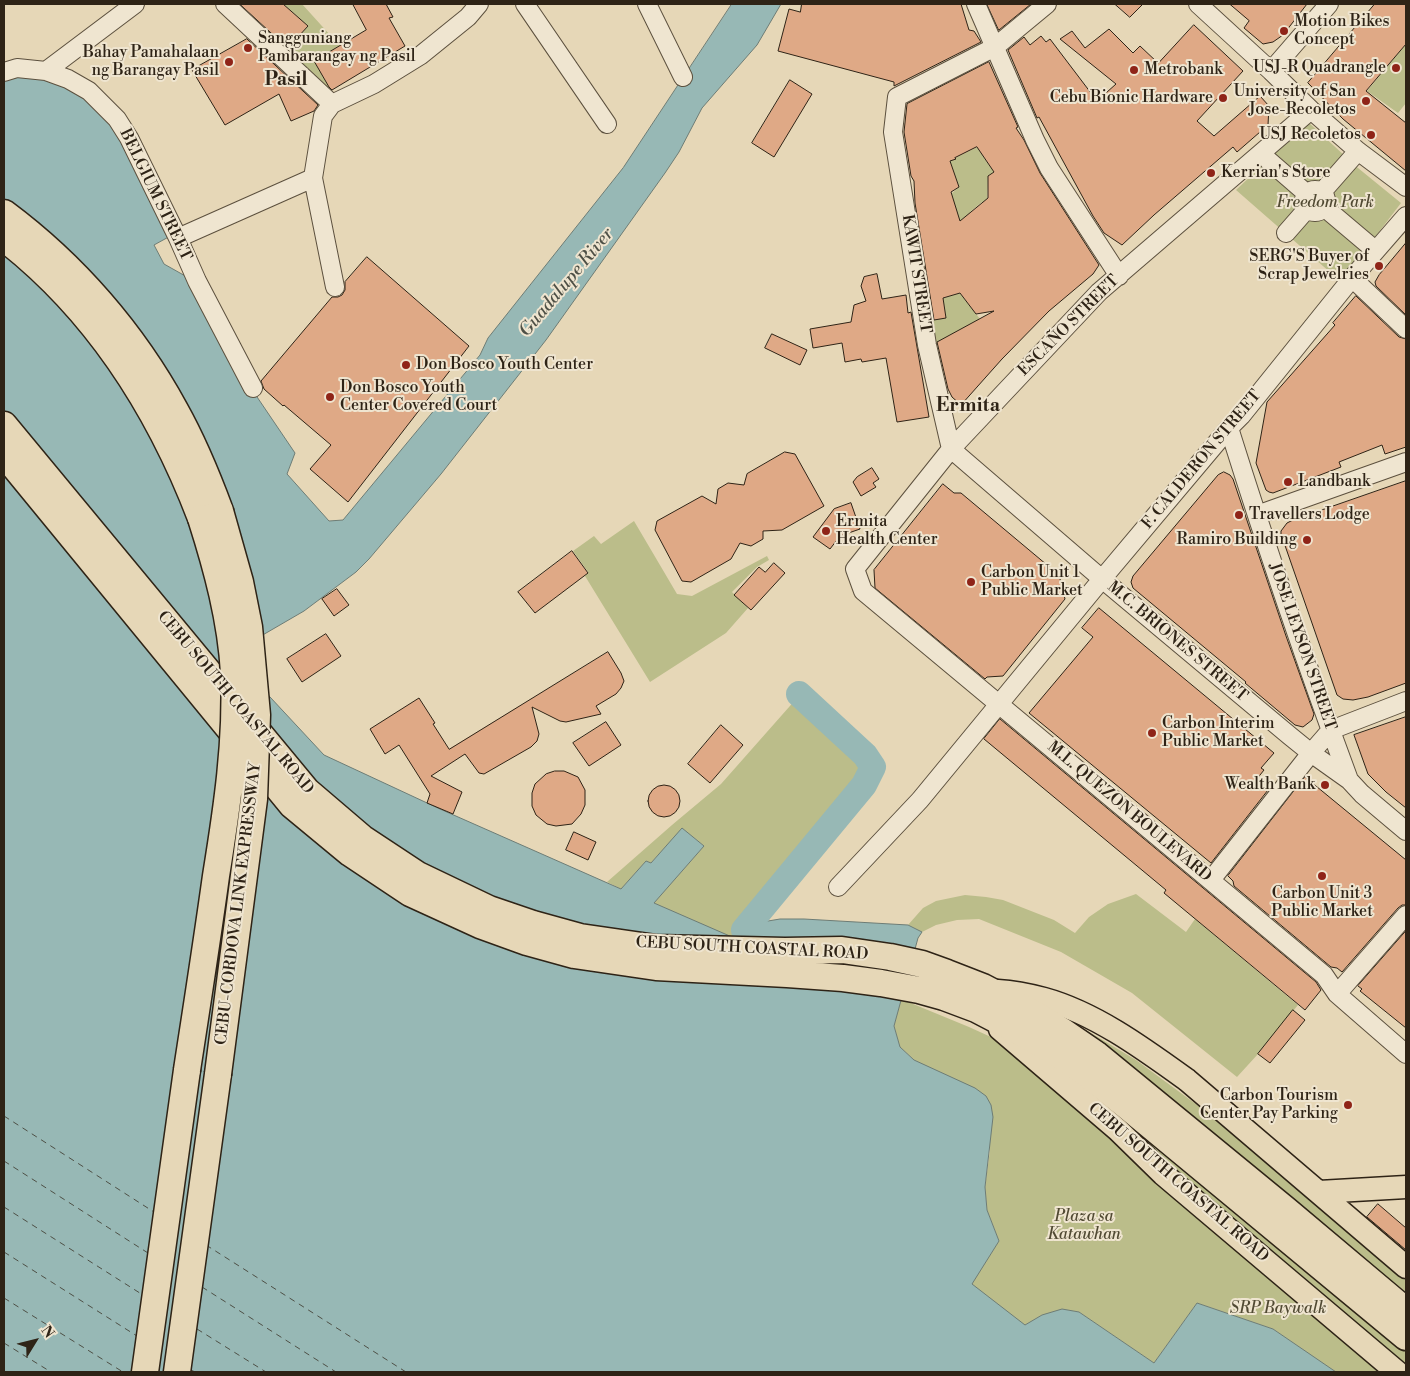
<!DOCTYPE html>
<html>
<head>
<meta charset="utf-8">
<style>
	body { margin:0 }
	#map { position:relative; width:1410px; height:1376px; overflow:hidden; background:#e6d7b7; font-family:"Libre Bodoni",serif }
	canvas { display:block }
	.frame { position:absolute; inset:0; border:5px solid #2e2316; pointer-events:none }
	.north { position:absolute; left:10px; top:1316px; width:50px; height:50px; -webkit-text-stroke:4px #efe5d0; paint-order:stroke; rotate:54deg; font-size:14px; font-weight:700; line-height:20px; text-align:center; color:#2e2316 }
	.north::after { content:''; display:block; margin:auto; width:18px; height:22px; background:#2e2316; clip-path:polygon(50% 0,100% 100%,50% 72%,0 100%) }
</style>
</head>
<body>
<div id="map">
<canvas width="1410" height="1376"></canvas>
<div class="frame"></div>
<div class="north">N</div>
</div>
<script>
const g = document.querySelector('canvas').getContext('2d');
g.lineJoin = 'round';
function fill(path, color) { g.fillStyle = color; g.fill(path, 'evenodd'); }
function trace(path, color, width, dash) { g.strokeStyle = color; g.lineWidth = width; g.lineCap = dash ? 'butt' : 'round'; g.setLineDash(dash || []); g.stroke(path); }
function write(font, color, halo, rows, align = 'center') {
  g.font = font + ' "Libre Bodoni",serif'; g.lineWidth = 4; g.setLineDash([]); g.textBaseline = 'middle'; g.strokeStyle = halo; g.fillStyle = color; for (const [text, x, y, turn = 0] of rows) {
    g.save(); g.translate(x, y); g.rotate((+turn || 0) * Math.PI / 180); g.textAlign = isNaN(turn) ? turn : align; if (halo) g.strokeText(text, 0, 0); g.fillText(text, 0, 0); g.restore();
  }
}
const green = new Path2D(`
	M 283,4 L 302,4 L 340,46 L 314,61 L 331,90 L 329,92 L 286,51 L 308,26 Z
	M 1406,44 L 1406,103 L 1398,113 L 1367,91 Z
	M 1308,122 L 1358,168 L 1401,203 L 1369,245 L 1339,280 L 1236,190 Z
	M 990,141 L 994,148 L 983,156 L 994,172 L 988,176 L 987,205 L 982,202 L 970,212 L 973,217 L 953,223 L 951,194 L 959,187 L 950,161 L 956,157 Z
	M 960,293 L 980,319 L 934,344 L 932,320 L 946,318 L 943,298 Z
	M 634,521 L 677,594 L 692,596 L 767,556 L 769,560 L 757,567 L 732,592 L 748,608 L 726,633 L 650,682 L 585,576 L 588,572 L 573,551 L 594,536 L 601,544 Z
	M 797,698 L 868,769 L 732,938 L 653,903 L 704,846 L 682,829 L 651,863 L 646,861 L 621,889 L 607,882 L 672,825 L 721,784 Z
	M 1136,894 L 1186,932 L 1195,919 L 1298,1005 L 1258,1054 L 1237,1077 L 1132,993 L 1061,952 L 979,919 L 957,920 L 936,925 L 922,932 L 908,925 L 923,908 L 936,901 L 965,895 L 986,897 L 1003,900 L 1054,920 L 1075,933 L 1089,917 L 1108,904 Z
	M 901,999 L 969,1027 L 1002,1042 L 1384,1372 L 1335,1372 L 1273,1329 L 1197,1303 L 1154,1363 L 1079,1312 L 1062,1310 L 1042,1315 L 1025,1326 L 971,1284 L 999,1241 L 987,1210 L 985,1187 L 990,1150 L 914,1060 L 900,1047 L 894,1026 Z
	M 1080,1028 L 1086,1030 L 1136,1060 L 1208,1113 L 1406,1280 L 1406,1298 Z
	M 1088,1083 L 1406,1352 L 1406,1370 L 1178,1176 Z`);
const water = new Path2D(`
	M 732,4 L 781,4 L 757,45 L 702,108 L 679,152 L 665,173 L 546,340 L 441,474 L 369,559 L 356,572 L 304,611 L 230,654 L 324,755 L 440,809 L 621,889 L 646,861 L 651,863 L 682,828 L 704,846 L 654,903 L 732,937 L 744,930 L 768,921 L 780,919 L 804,919 L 908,925 L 922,932 L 918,938 L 894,1026 L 900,1047 L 914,1060 L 975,1088 L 986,1096 L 991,1105 L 993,1117 L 985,1187 L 987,1210 L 999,1241 L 972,1284 L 1025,1325 L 1042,1315 L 1062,1309 L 1079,1312 L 1154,1363 L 1197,1303 L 1273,1329 L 1336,1372 L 4,1372 L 4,77 L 29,70 L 83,89 L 114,122 L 174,234 L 154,245 L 164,264 L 196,282 L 253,391 L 295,453 L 287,474 L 329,521 L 343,520 L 480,355 L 488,338 L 623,168 Z`);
const river = new Path2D(`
	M 744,930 L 864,785 L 873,767 L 865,755 L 799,694`);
const ferry = new Path2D(`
	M 4,1116 L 154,1212
	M 4,1161 L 148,1253
	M 4,1207 L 143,1295
	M 206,1245 L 406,1372
	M 4,1252 L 137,1336
	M 202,1287 L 336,1372
	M 4,1298 L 123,1372
	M 197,1329 L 266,1372
	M 4,1343 L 51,1372
	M 189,1369 L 195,1372`);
const building = new Path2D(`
	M 240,4 L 283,4 L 308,26 L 288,48 Z
	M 353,4 L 386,4 L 393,17 L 389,18 L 405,46 L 332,90 L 329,87 L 314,61 L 366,30 Z
	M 802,4 L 961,4 L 969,30 L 974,31 L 981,42 L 894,86 L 894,82 L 778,51 L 789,9 L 800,12 Z
	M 987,4 L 1031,4 L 999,30 Z
	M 1115,4 L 1143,4 L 1130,17 Z
	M 1230,4 L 1307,4 L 1283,35 L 1273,42 L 1263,44 L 1244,28 L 1249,21 Z
	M 1375,4 L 1406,4 L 1406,44 L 1366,91 L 1406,123 L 1406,171 L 1343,119 L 1308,83 Z
	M 1194,25 L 1243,71 L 1197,121 L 1214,136 L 1260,96 L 1269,106 L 1268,125 L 1237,152 L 1233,147 L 1154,215 L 1122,245 L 1104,233 L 1093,216 L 1039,117 L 1037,118 L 1008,50 L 1024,37 L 1030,45 L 1041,36 L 1046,42 L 1050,39 L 1097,101 L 1116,84 L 1060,39 L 1072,31 L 1085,48 L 1109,29 L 1133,53 L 1140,46 L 1158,63 Z
	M 247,39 L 318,105 L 314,111 L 291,121 L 279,94 L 225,125 L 192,70 Z
	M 989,62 L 1018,127 L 1016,128 L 1024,140 L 1040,173 L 1099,265 L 1093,274 L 1049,311 L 1002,359 L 961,405 L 952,397 L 948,389 L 937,342 L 994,311 L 976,314 L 960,293 L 943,298 L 946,318 L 934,320 L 915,203 L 914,181 L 911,176 L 904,132 L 907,104 ZM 977,147 L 994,172 L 988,176 L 988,198 L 960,221 L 951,192 L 959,187 L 950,161 L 956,159 L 955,158 Z
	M 790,80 L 812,94 L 774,157 L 752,143 Z
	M 1406,243 L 1406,315 L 1376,286 L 1375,282 L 1379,275 Z
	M 367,257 L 469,346 L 348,502 L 310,469 L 331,445 L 284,405 L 283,406 L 264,389 L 261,381 L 332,297 L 338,297 L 342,295 L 345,290 L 345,282 Z
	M 877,274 L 882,299 L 906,295 L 908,313 L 911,312 L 929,417 L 897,422 L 886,358 L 862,362 L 861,359 L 845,362 L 842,343 L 813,348 L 810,329 L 851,322 L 854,305 L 866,301 L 861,286 L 864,277 Z
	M 1356,296 L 1399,337 L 1406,339 L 1406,447 L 1385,454 L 1382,445 L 1339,462 L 1341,467 L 1273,493 L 1269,492 L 1266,490 L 1256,463 L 1267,402 L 1335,325 L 1333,323 Z
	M 772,334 L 807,350 L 800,365 L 765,348 Z
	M 785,452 L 795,454 L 824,506 L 782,530 L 763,531 L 763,539 L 751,546 L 740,543 L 731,559 L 691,582 L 682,581 L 655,530 L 657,521 L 702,496 L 716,504 L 718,489 L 728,483 L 744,485 L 747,474 Z
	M 872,468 L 879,479 L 873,483 L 876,487 L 861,496 L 853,482 L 857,477 Z
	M 1224,472 L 1230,475 L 1233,479 L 1286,636 L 1314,714 L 1312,720 L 1303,727 L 1295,725 L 1245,683 L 1246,682 L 1133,588 L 1131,582 L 1133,576 L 1218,475 Z
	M 1406,481 L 1406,683 L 1368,697 L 1353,700 L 1343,699 L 1337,695 L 1281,534 L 1281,531 L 1287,523 L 1293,520 Z
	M 943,484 L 954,493 L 961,493 L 1059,575 L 1065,599 L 1003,676 L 987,677 L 985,679 L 875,588 L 874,570 Z
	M 851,503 L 860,529 L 840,536 L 830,549 L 813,537 L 834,509 Z
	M 572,551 L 588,573 L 535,613 L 518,592 Z
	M 774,563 L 785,573 L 751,610 L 734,595 L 759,567 L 765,572 Z
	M 337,589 L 349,605 L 334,616 L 322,599 Z
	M 1099,608 L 1274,753 L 1261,768 L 1264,770 L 1256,780 L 1268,790 L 1211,863 L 1029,713 L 1093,637 L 1082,628 Z
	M 326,634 L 341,656 L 302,682 L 287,659 Z
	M 608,652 L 621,673 L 624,681 L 621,688 L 616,694 L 596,706 L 601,714 L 566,722 L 560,721 L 532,707 L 539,734 L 537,741 L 531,747 L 484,774 L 479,773 L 465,754 L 431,776 L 462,792 L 453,814 L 427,803 L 430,794 L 399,745 L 385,754 L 370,729 L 419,698 L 435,723 L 433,724 L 449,749 Z
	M 1406,717 L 1406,808 L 1386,792 L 1368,774 L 1354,735 Z
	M 1000,719 L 1316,982 L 1321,990 L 1305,1010 L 1164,893 L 1166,890 L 984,739 Z
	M 606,722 L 621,745 L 589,766 L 573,743 Z
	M 721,725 L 743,745 L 710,783 L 688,764 Z
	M 555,771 L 564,771 L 578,777 L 585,790 L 585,805 L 581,814 L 572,824 L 556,826 L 547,824 L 536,815 L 532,806 L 532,793 L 535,784 L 546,774 Z
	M 1305,777 L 1406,860 L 1406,905 L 1402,905 L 1398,908 L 1342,972 L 1337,968 L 1331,967 L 1234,886 L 1233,881 L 1228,876 Z
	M648 801a16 16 0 1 1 32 0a16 16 0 1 1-32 0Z
	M 574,832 L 596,842 L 588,860 L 566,850 Z
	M 1406,931 L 1406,1028 L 1360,991 L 1362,989 L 1358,986 Z
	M 1293,1010 L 1305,1020 L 1270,1063 L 1258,1054 Z
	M 1378,1204 L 1406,1228 L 1406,1250 L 1367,1217 Z`);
const minor = new Path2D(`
	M 225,4 L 332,104
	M 525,4 L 607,124
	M 647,4 L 683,77
	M 976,4 L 1035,140 L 1049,168 L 1119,276
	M 1198,4 L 1271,71 L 1311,110 L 1358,151 L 1406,187
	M 46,71 L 135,4
	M 1271,71 L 1329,4
	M 4,72 L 17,68 L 46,71 L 68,79 L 89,91 L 117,119 L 129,138 L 178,238 L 197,281 L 253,388
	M 1311,110 L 1099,292 L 951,449 L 855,569 L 863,591 L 1324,975 L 1337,994 L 1406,1054
	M 1268,160 L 1306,193
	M1304 201a11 11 0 1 1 22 0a11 11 0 1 1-22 0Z
	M 1322,192 L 1358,151
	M 1324,207 L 1369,245
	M 1286,233 L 1307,209
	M 178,238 L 313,178
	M 1352,278 L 1406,329
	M 335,287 L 313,178 L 323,116 L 332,104 L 374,84 L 421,55 L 468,17 L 479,4
	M 1229,428 C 1266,546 1306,664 1349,780
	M 951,449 L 1102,579 L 1290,736 L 1311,753 L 1349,780 L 1362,794 L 1406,831
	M 951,449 L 927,345 L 893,132 L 897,97 L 995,47 L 1047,4
	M 1257,515 L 1406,462
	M 1211,880 L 1311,753 L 1331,730 L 1406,701
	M 838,887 L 920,800 L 1102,579 L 1229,428 L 1241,416 L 1352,278 L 1406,216
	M 1337,994 L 1406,915`);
const major = new Path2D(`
	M 998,991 C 1014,992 1029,995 1044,999 C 1095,1013 1144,1049 1187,1080 L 1406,1267
	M 1000,1029 L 1118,1130 L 1163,1174 L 1397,1372
	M 1319,1192 L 1406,1187`);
const highway = new Path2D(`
	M 4,213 C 74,265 133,333 175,410 C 193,442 207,476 220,511
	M 4,238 C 98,311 159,408 201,518
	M 4,425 L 307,791 L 362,838 L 418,875 L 489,909 L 533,924 L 580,937 L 656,948 L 785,951 L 842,950 L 890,957 L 922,964 L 947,973 L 983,987 L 1033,1013 L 1062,1031 L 1097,1055 L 1286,1210 L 1406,1311
	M 4,454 L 292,805 L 350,853 L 410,893 L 480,925 L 527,942 L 574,955 L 656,967 L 787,974 L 843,978 L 881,983 L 919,990 L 944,997 L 976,1009 L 1022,1033 L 1050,1049 L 1086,1073 L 1127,1106 L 1406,1337
	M 145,1372 L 187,1070
	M 177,1372 L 218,1074`);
const highwayBridge = new Path2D(`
	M 187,1070 C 197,1005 207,941 216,876 C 227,808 237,741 234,673 C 231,620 217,568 201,518
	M 218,1074 L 254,799 L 257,715 L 249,627 L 240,582 L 220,511`);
const markers = [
	[1284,31,5,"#8f2418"],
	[248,48,5,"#8f2418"],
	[229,62,5,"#8f2418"],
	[1396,68,5,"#8f2418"],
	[1134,70,5,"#8f2418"],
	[1223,98,5,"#8f2418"],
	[1366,101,5,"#8f2418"],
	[1371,135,5,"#8f2418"],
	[1211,173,5,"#8f2418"],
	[1379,266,5,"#8f2418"],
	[406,365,5,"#8f2418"],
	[330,397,5,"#8f2418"],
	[1288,482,5,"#8f2418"],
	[1239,515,5,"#8f2418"],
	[826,531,5,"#8f2418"],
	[1307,540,5,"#8f2418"],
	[971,582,5,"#8f2418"],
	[1152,733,5,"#8f2418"],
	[1325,785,5,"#8f2418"],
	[1322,876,5,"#8f2418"],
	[1348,1105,5,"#8f2418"]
];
const poiNames = [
	["Motion Bikes",1294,22],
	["Concept",1294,40],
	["Sangguniang",258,39],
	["Pambarangay ng Pasil",258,57],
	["Bahay Pamahalaan",219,53,"right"],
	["ng Barangay Pasil",219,71,"right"],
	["USJ-R Quadrangle",1386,68,"right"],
	["Metrobank",1144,70],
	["University of San",1356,92,"right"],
	["Jose-Recoletos",1356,110,"right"],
	["Cebu Bionic Hardware",1213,98,"right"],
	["USJ Recoletos",1361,135,"right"],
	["Kerrian's Store",1221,173],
	["SERG'S Buyer of",1369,257,"right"],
	["Scrap Jewelries",1369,275,"right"],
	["Don Bosco Youth Center",416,365],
	["Don Bosco Youth",340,388],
	["Center Covered Court",340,406],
	["Landbank",1298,482],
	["Travellers Lodge",1249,515],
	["Ermita",836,522],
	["Health Center",836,540],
	["Ramiro Building",1297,540,"right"],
	["Carbon Unit 1",981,573],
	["Public Market",981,591],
	["Carbon Interim",1162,724],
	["Public Market",1162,742],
	["Wealth Bank",1315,785,"right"],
	["Carbon Unit 3",1322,894,"center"],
	["Public Market",1322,912,"center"],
	["Carbon Tourism",1338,1096,"right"],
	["Center Pay Parking",1338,1114,"right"]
];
const streetNames = [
	["BELGIUM STREET",155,195,64],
	["KAWIT STREET",916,274,81],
	["ESCAÑO STREET",1069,326,-45],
	["F. CALDERON STREET",1202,460,-50],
	["M.C. BRIONES STREET",1177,642,40],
	["JOSE LEYSON STREET",1302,647,71],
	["CEBU SOUTH COASTAL ROAD",235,703,50],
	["M.L. QUEZON BOULEVARD",1129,812,40],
	["CEBU-CORDOVA LINK EXPRESSWAY",239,904,-83],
	["CEBU SOUTH COASTAL ROAD",752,949,3],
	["CEBU SOUTH COASTAL ROAD",1178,1183,41]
];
const parkNames = [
	["Freedom Park",1325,203],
	["Plaza sa",1084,1217],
	["Katawhan",1084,1235],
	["SRP Baywalk",1278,1309]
];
const waterNames = [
	["Guadalupe River",567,283,-50]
];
const quarterNames = [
	["Pasil",286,80],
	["Ermita",968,406]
];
fill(green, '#bbbd8a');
fill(water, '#97b8b5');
trace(water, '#6d7c75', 1);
trace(river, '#97b8b5', 26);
trace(ferry, '#4e5046', 1, [6, 5]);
fill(building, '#dfa986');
trace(building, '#2e2316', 1);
trace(minor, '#5c503e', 20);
trace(major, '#2e2316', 25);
trace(highway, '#2e2316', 29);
trace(minor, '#efe5d0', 18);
trace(major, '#e6d7b7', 22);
trace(highway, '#e6d7b7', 26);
trace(highwayBridge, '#2e2316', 29, []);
trace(highwayBridge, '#e6d7b7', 26);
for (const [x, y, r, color] of markers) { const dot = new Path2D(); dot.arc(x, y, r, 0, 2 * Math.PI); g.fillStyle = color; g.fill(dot); trace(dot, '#efe5d0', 2); }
write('16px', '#2e2316', '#efe5d0', poiNames, 'left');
write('16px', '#2e2316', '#efe5d0', streetNames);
write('italic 16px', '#514a33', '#efe5d0', parkNames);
write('italic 18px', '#4e5046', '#efe5d0', waterNames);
write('bold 19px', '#2e2316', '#efe5d0', quarterNames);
</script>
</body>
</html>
